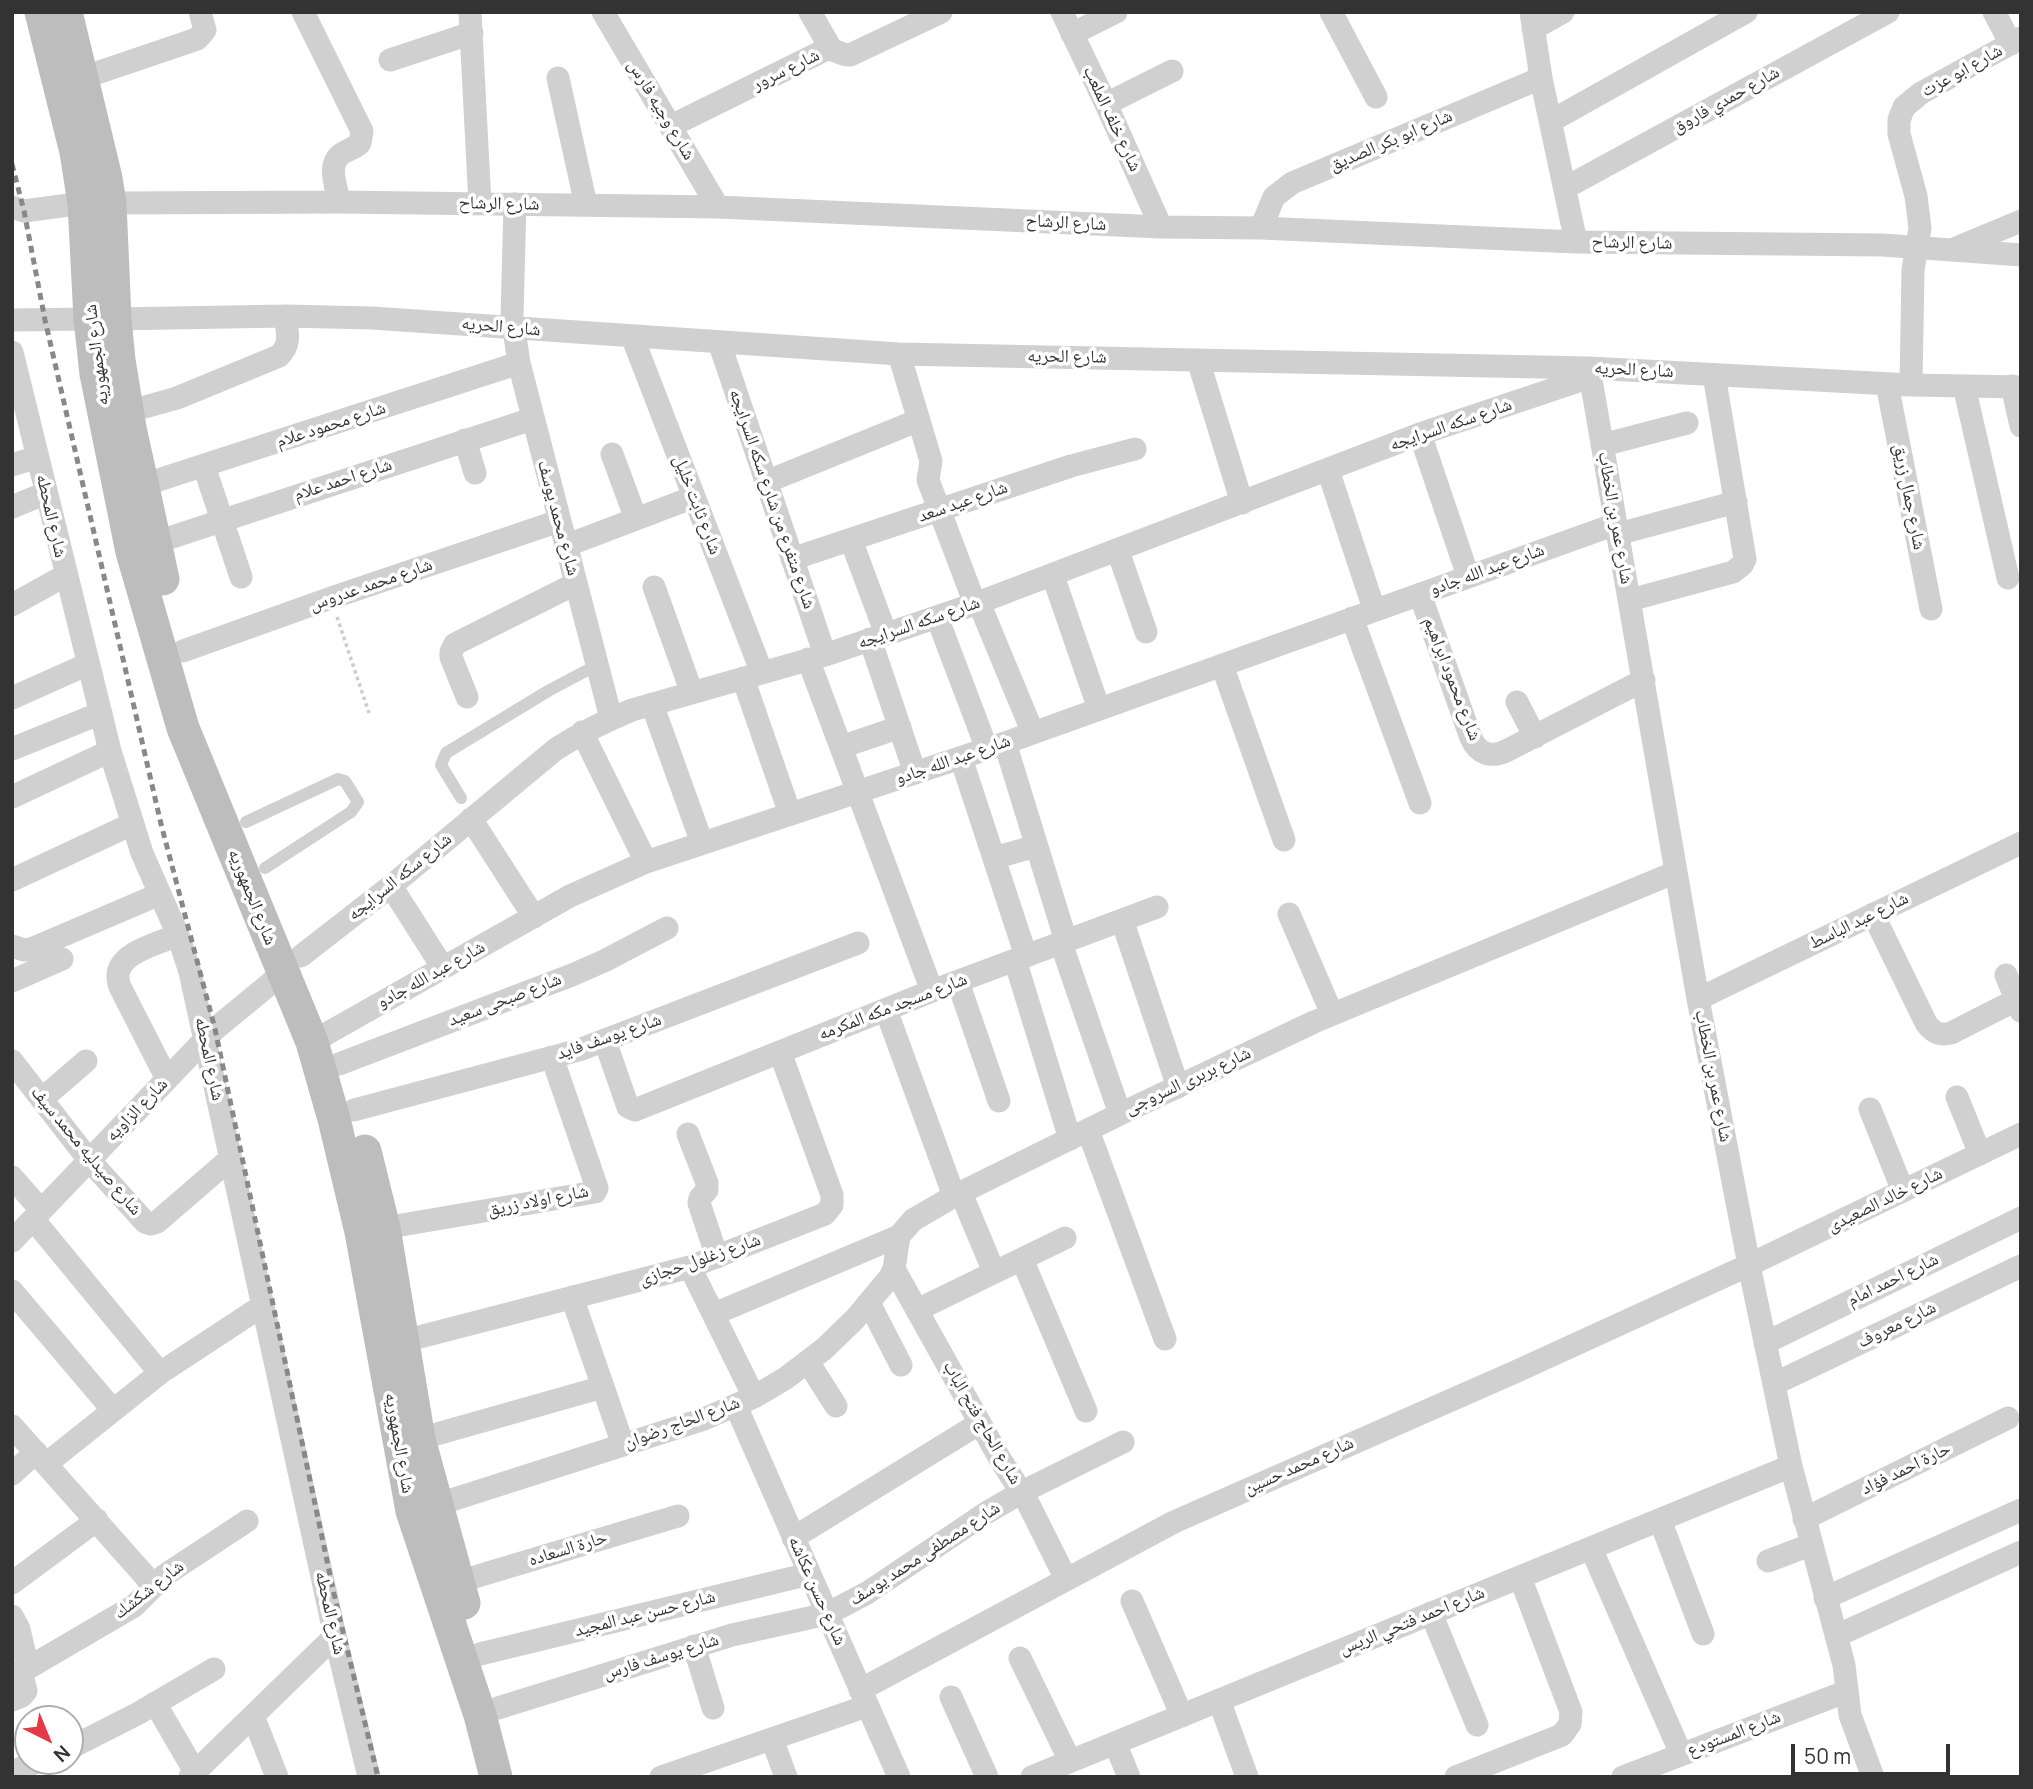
<!DOCTYPE html>
<html>
<head>
<meta charset="utf-8">
<style>
	body { margin:0 }
	#map { position:relative; width:2033px; height:1789px; overflow:hidden; background:#fff; font-family:Manrope,sans-serif }
	canvas { display:block }
	.frame { position:absolute; inset:0; border:14px solid #333; pointer-events:none }
	.north { position:absolute; left:14px; top:1705px; width:70px; height:70px; box-sizing:border-box; background:#fff; border:2px solid #adadad; border-radius:50%; rotate:137deg; font-size:19px; font-weight:700; line-height:28px; text-align:center; color:#333 }
	.north::after { content:''; display:block; margin:auto; width:24px; height:32px; background:#e63946; clip-path:polygon(50% 0,100% 100%,50% 72%,0 100%) }
	.scale { position:absolute; left:1791px; top:1744px; width:159px; height:32px; box-sizing:border-box; border:4px solid #333; border-top:0; padding-left:9px; font-size:21px; line-height:24px; white-space:nowrap; color:#333; -webkit-text-stroke:5px #fff; paint-order:stroke }
</style>
</head>
<body>
<div id="map">
<canvas width="2033" height="1789"></canvas>
<div class="frame"></div>
<div class="north">N</div>
<div class="scale">50 m</div>
</div>
<script>
const g = document.querySelector('canvas').getContext('2d');
g.lineJoin = 'round';
function trace(path, color, width, dash) { g.strokeStyle = color; g.lineWidth = width; g.lineCap = dash ? 'butt' : 'round'; g.setLineDash(dash || []); g.stroke(path); }
function write(font, color, halo, rows, align = 'center') {
  g.font = font + ' Manrope,"Noto Naskh Arabic",sans-serif'; g.lineWidth = 7; g.setLineDash([]); g.textBaseline = 'middle'; g.strokeStyle = halo; g.fillStyle = color; for (const [text, x, y, turn = 0] of rows) {
    g.save(); g.translate(x, y); g.rotate((+turn || 0) * Math.PI / 180); g.textAlign = isNaN(turn) ? turn : align; if (halo) g.strokeText(text, 0, 0); g.fillText(text, 0, 0); g.restore();
  }
}
const path = new Path2D(`
	M 337,617 L 369,713`);
const service = new Path2D(`
	M 461,798 L 441,765 L 446,753 L 548,691 L 597,665
	M 246,822 L 338,779 L 345,781 L 358,802 L 351,812 L 265,868`);
const minor = new Path2D(`
	M 303,12 L 362,131 L 360,143 C 354,149 346,150 340,155 C 327,166 337,188 339,202
	M 470,12 L 480,204
	M 603,12 L 718,207
	M 810,12 L 831,49
	M 1062,12 L 1106,104 L 1161,227
	M 1331,12 L 1376,97
	M 1531,12 L 1541,78 L 1576,242
	M 1994,12 L 2011,44
	M 1533,29 L 1563,12
	M 1072,34 L 1116,12
	M 390,60 L 472,33
	M 82,78 L 197,39 L 205,30 L 200,12
	M 558,78 L 586,205
	M 1106,104 L 1172,71
	M 1551,121 L 1746,12
	M 671,126 L 825,50 C 835,47 840,56 850,55 L 941,12
	M 1565,188 L 1888,12
	M 110,203 L 339,202 L 718,207 L 1161,227 L 1261,228 L 1576,242 L 1883,245 L 2021,255
	M 515,204 L 512,316 L 519,363 L 611,718
	M 12,207 L 24,211 L 84,203
	M 1261,228 L 1274,197 L 1292,183 L 1541,78
	M 1956,248 L 2021,221
	M 115,319 L 285,316 L 372,318 L 899,354 L 1589,368 L 1911,385 L 2021,387
	M 12,320 L 90,319
	M 632,336 L 762,673
	M 719,342 L 825,655
	M 12,352 L 110,751 L 142,853 L 178,935 L 190,972 L 335,1636 L 369,1777
	M 899,354 L 931,461 L 928,480 L 975,604
	M 1198,360 L 1242,503
	M 1589,368 L 1698,999 L 1749,1265 L 1791,1466 L 1844,1665 L 1850,1715 L 1873,1777
	M 1887,384 L 1931,609
	M 1911,385 L 1913,270 L 1920,228 L 1916,196 L 1899,134 L 1899,120 L 1904,107 L 1921,93 L 2021,38
	M 1964,386 L 2008,578
	M 2012,386 L 2021,426
	M 127,412 L 177,398 L 279,356 C 292,344 287,331 285,316
	M 1420,434 L 1468,576
	M 465,440 L 475,473
	M 1602,445 L 1687,423
	M 612,454 L 636,519
	M 12,465 L 37,457
	M 204,466 L 241,577
	M 1328,470 L 1374,609
	M 766,482 L 919,420
	M 143,485 L 519,363
	M 12,507 L 46,493
	M 1618,534 L 1736,502
	M 851,540 L 886,634
	M 154,543 L 532,419
	M 565,546 L 694,497
	M 1118,551 L 1146,632
	M 792,559 L 1071,466 L 1135,449
	M 1053,576 L 1099,709
	M 654,587 L 692,693
	M 1420,594 L 1471,738 C 1478,754 1491,758 1506,751 L 1644,680
	M 1630,600 L 1733,572 L 1742,565 L 1745,559 L 1714,375
	M 979,603 L 1033,733
	M 12,605 L 66,575
	M 937,617 L 987,749
	M 1352,618 L 1420,803
	M 870,639 L 915,773
	M 183,651 L 331,598 L 559,521
	M 808,659 L 932,991
	M 1222,665 L 1284,840
	M 743,678 L 790,814
	M 467,697 L 451,657 L 451,652 L 455,644 L 575,584
	M 12,698 L 88,664
	M 1517,702 L 1535,737
	M 652,704 L 702,843
	M 582,732 L 646,862
	M 1005,743 L 1066,941
	M 841,747 L 900,727
	M 12,749 L 101,713
	M 961,758 L 1026,956
	M 12,797 L 110,751
	M 471,819 L 534,917
	M 994,858 L 1036,846
	M 12,880 L 132,824
	M 391,886 L 443,968
	M 1289,914 L 1332,1014
	M 1873,914 L 1926,1023 C 1933,1033 1940,1036 1951,1033 L 2016,1000
	M 1122,920 L 1178,1087
	M 1061,943 L 1120,1114
	M 12,946 L 24,950 L 31,949 L 160,894
	M 301,956 L 391,886 L 556,749 C 581,733 605,721 632,710 L 825,655 L 975,604 L 1420,434 L 1590,377
	M 1015,960 L 1070,1139
	M 2006,975 L 2021,1011
	M 12,981 L 62,959
	M 958,982 L 999,1101
	M 1698,999 L 2021,843
	M 886,1010 L 954,1196
	M 605,1041 L 628,1107 L 635,1110 L 932,991 L 1157,907
	M 312,1042 L 570,896 L 646,862 L 1005,743 L 1616,524
	M 12,1061 L 89,1160 L 145,1222 L 151,1224 L 157,1222 L 230,1159
	M 339,1064 L 572,975 L 604,961 L 667,928
	M 167,1079 L 120,987 C 108,954 155,945 178,935
	M 1957,1097 L 1980,1154
	M 42,1099 L 86,1061
	M 1870,1109 L 1903,1191
	M 354,1110 L 579,1050 L 858,943
	M 1088,1130 L 1165,1339
	M 688,1134 L 707,1183 L 707,1190 L 700,1198 L 699,1203 L 717,1257
	M 12,1177 L 41,1210
	M 961,1193 L 994,1272
	M 33,1219 L 160,1373
	M 384,1228 L 595,1192 L 597,1188 L 552,1057
	M 12,1241 L 215,1029 L 283,973
	M 1022,1259 L 1086,1411
	M 690,1267 L 754,1397
	M 894,1269 L 1000,1459 L 1027,1501 L 1066,1579
	M 12,1291 L 112,1409
	M 572,1297 L 623,1445
	M 869,1303 L 901,1365
	M 917,1310 L 1065,1238
	M 714,1314 L 899,1236 L 913,1220 L 954,1196 L 1120,1114 L 1314,1022 L 1676,872
	M 404,1341 L 690,1267 L 825,1214 L 832,1205 L 832,1195 L 780,1052
	M 1765,1343 L 2021,1218
	M 808,1362 L 836,1406
	M 1774,1384 L 2021,1266
	M 736,1406 L 899,1777
	M 12,1426 L 154,1586
	M 419,1439 L 603,1387
	M 46,1464 L 160,1373 L 262,1306
	M 12,1474 L 36,1452
	M 436,1505 L 704,1419 L 754,1397 L 786,1378 L 824,1349 L 855,1319 L 890,1277 L 894,1269 L 899,1236
	M 1804,1519 L 2008,1418
	M 1660,1520 L 1703,1634
	M 793,1538 L 980,1423
	M 1591,1548 L 1681,1754
	M 1768,1561 L 1810,1545
	M 458,1582 L 678,1516
	M 12,1583 L 97,1520
	M 1825,1598 L 2021,1510
	M 1132,1601 L 1182,1716
	M 1431,1613 L 1477,1725
	M 12,1616 L 19,1629 L 28,1668
	M 1836,1636 L 2021,1552
	M 694,1646 L 713,1708
	M 480,1654 L 809,1574
	M 1020,1658 L 1070,1761
	M 12,1674 L 28,1668 L 134,1606 L 165,1575 L 247,1521
	M 860,1690 L 1174,1522 L 1515,1372 L 1749,1265 L 2021,1134
	M 951,1697 L 987,1777
	M 12,1700 L 22,1696 L 26,1691 L 21,1671
	M 1219,1700 L 1247,1777
	M 155,1703 L 195,1772
	M 498,1708 L 732,1635 L 827,1614 L 867,1593 L 986,1513 L 1022,1492 L 1123,1442
	M 253,1716 L 277,1777
	M 772,1739 L 786,1777
	M 1115,1743 L 1129,1777
	M 70,1748 L 137,1714 L 214,1669
	M 12,1772 L 39,1761
	M 190,1777 L 335,1636
	M 661,1777 L 867,1706
	M 1032,1777 L 1791,1466
	M 1456,1777 L 1562,1735 L 1570,1724 L 1571,1712 L 1520,1577
	M 1623,1777 L 1845,1692`);
const secondary = new Path2D(`
	M 41,12 L 76,152 L 84,203 L 90,319 L 96,374 L 132,552 L 183,728 L 312,1042 L 334,1119 L 361,1232 L 412,1511 L 480,1715 L 496,1777
	M 66,12 L 106,178 L 110,203 L 115,319 L 119,360 L 130,428 L 163,579
	M 365,1151 L 384,1228 L 419,1439 L 464,1603`);
const rail = new Path2D(`
	M 12,164 L 24,211 L 45,320 L 161,824 L 215,1029 L 334,1594 L 378,1777`);
const streetNames = [
	["شارع سرور",786,70,-26],
	["شارع ابو عزت",1962,71,-29],
	["شارع حمدي فاروق",1726,100,-29],
	["شارع وجيه فارس",661,110,59],
	["شارع خلف الملعب",1112,119,65],
	["شارع ابو بكر الصديق",1391,141,-23],
	["شارع الرشاح",499,204,1],
	["شارع الرشاح",1066,223,3],
	["شارع الرشاح",1632,243,1],
	["شارع الحريه",501,327,5],
	["شارع الجمهوريه",97,355,-97],
	["شارع الحريه",1067,357,1],
	["شارع الحريه",1634,370,3],
	["شارع محمود علام",331,425,-18],
	["شارع سكه السرايجه",1451,425,-19],
	["شارع احمد علام",343,480,-18],
	["شارع جمال زريق",1909,497,79],
	["شارع متفرع من شارع سكه السرايجه",772,499,71],
	["شارع عيد سعد",963,502,-19],
	["شارع ثابت خليل",697,505,69],
	["شارع المحطه",51,516,77],
	["شارع محمد يوسف",558,518,75],
	["شارع عمر بن الخطاب",1615,518,80],
	["شارع عبد الله جادو",1487,570,-20],
	["شارع محمد عدروس",371,585,-19],
	["شارع سكه السرايجه",919,623,-19],
	["شارع محمود ابراهيم",1452,679,69],
	["شارع عبد الله جادو",953,760,-19],
	["شارع سكه السرايجه",400,877,-39],
	["شارع الجمهوريه",252,897,68],
	["شارع عبد الباسط",1859,921,-26],
	["شارع عبد الله جادو",431,975,-29],
	["شارع صبحى سعيد",505,1000,-21],
	["شارع مسجد مكه المكرمه",893,1007,-21],
	["شارع يوسف فايد",609,1037,-19],
	["شارع المحطه",209,1059,78],
	["شارع عمر بن الخطاب",1713,1076,79],
	["شارع بربرى السروجى",1188,1081,-25],
	["شارع الزاويه",137,1110,-46],
	["شارع صيدليه محمد سيف",86,1151,50],
	["شارع خالد الصعيدى",1885,1200,-26],
	["شارع اولاد زريق",538,1201,-11],
	["شارع زغلول حجازى",700,1260,-19],
	["شارع احمد امام",1893,1280,-26],
	["شارع معروف",1897,1325,-26],
	["شارع الحاج رضوان",682,1423,-20],
	["شارع الحاج فتح الباب",982,1423,60],
	["شارع الجمهوريه",399,1443,80],
	["شارع محمد حسين",1299,1466,-24],
	["حارة احمد فؤاد",1906,1469,-26],
	["حارة السعاده",568,1549,-17],
	["شارع مصطفى محمد يوسف",925,1554,-33],
	["شارع شكشك",149,1590,-38],
	["شارع حسن عكاشه",817,1591,66],
	["شارع المحطه",330,1613,77],
	["شارع حسن عبد المجيد",645,1614,-14],
	["شارع احمد فتحي الريس",1412,1621,-22],
	["شارع يوسف فارس",661,1657,-17],
	["شارع المستودع",1734,1734,-21]
];
trace(path, '#cdcdcd', 3.5, [3.5, 3.5]);
trace(service, '#d0d0d0', 12);
trace(minor, '#d0d0d0', 23);
trace(secondary, '#bdbdbd', 33);
trace(rail, '#888', 5, [7, 5]);
write('18px', '#333', '#fff', streetNames);
</script>
</body>
</html>
